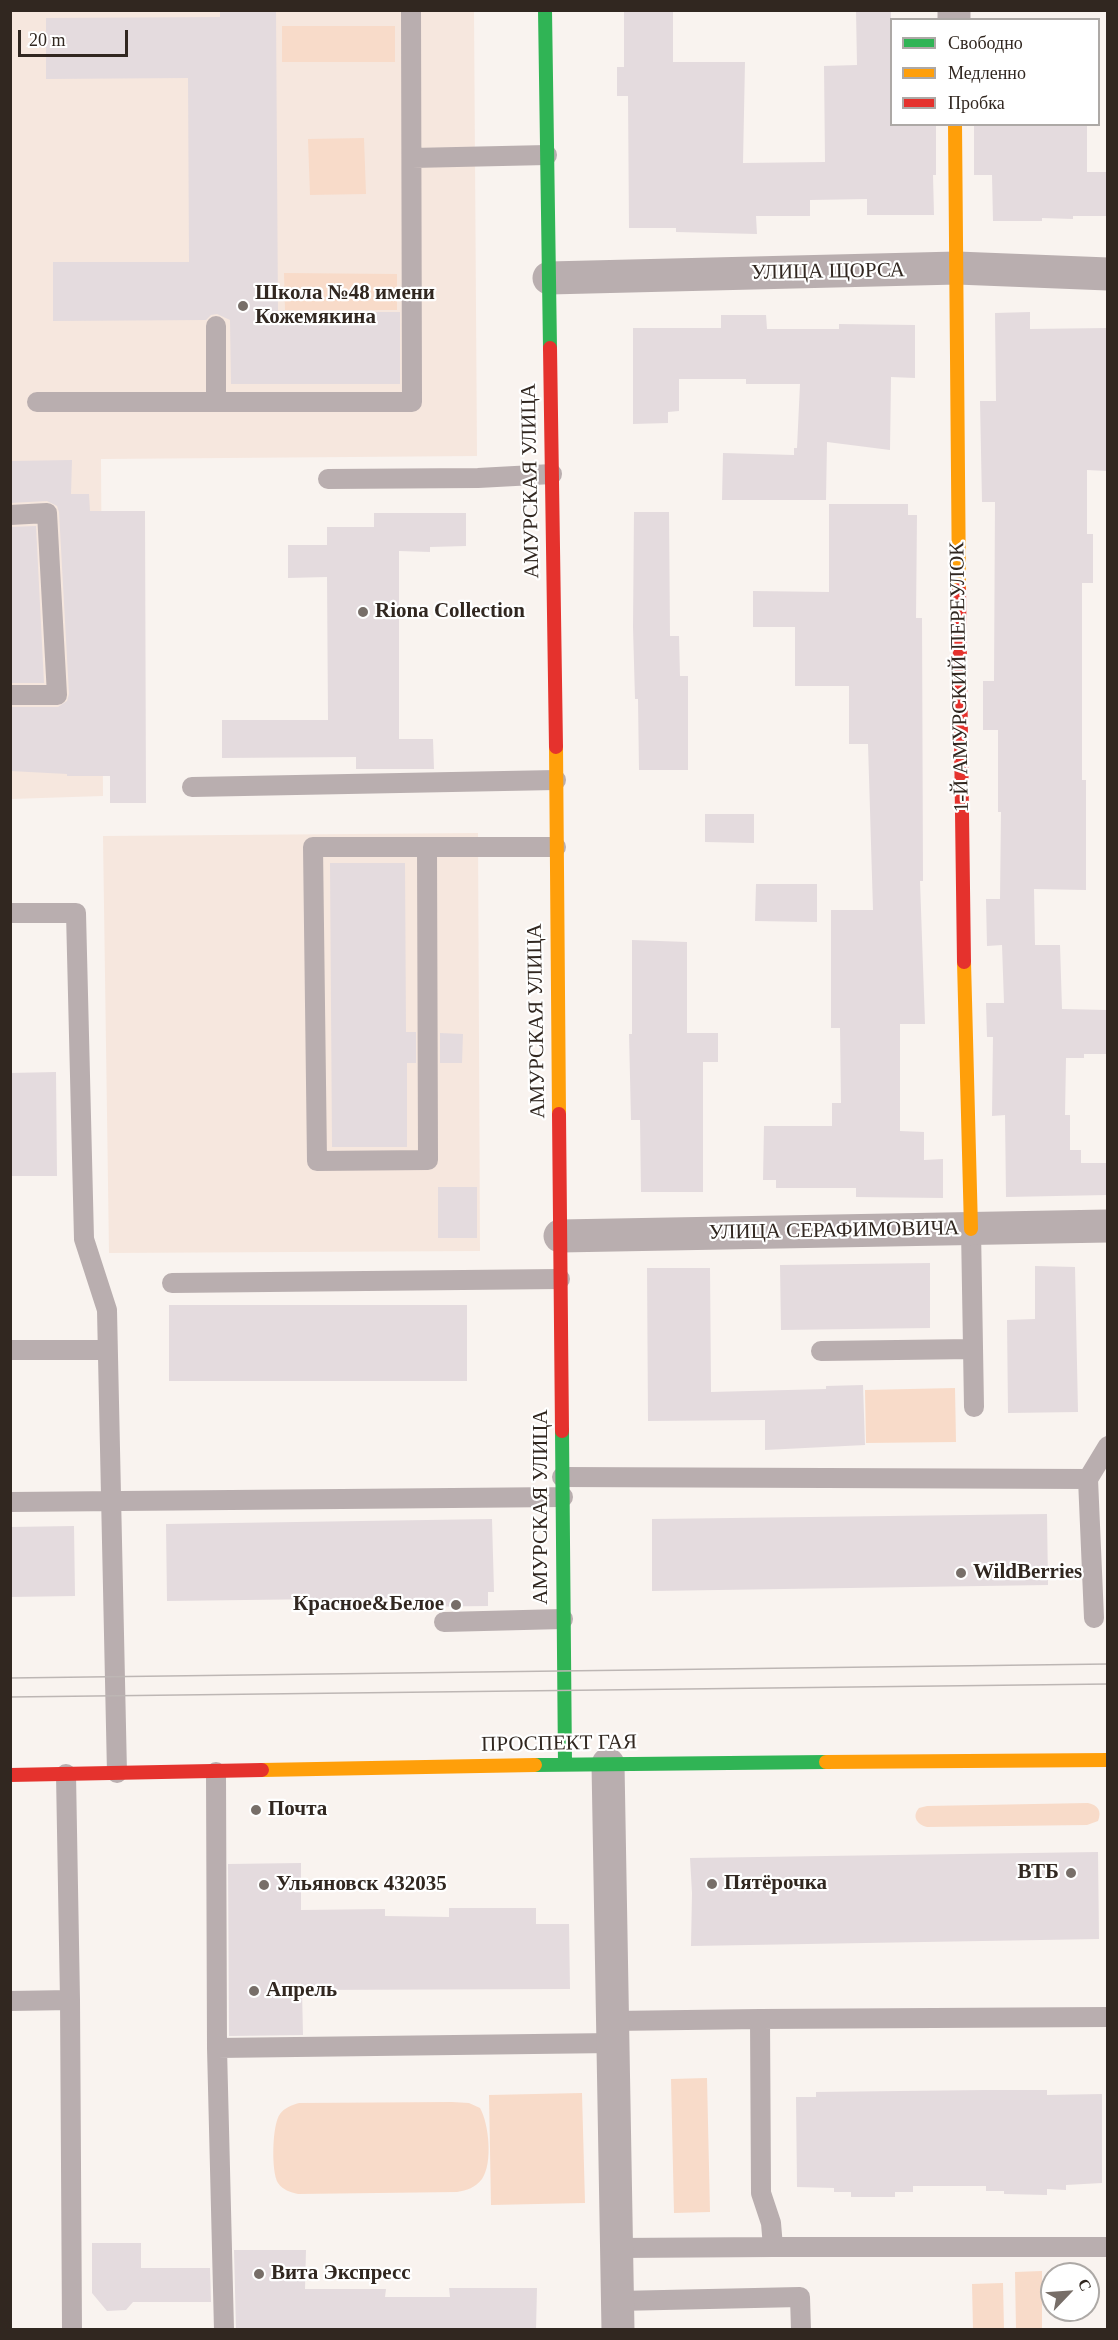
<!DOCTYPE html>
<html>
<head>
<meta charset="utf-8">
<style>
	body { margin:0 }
	#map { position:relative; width:1118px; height:2340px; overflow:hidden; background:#f9f3ef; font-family:"Times New Roman",serif }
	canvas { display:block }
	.frame { position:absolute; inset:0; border:12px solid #312720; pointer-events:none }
	.legend { position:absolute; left:890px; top:18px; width:210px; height:108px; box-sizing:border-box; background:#fff; border:2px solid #ada9a6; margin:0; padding:8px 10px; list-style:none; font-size:18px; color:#312720 }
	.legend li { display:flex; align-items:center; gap:12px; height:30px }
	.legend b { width:30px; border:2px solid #ada9a6 }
	.north { position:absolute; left:1040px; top:2262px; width:60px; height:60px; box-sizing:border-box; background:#fff; border:2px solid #ada9a6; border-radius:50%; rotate:65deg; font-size:16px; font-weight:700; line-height:24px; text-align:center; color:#312720 }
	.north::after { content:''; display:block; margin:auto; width:21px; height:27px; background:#776e68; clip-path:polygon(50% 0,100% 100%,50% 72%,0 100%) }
	.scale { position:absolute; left:18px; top:30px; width:110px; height:27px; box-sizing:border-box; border:3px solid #312720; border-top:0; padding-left:8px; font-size:18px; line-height:21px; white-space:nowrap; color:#312720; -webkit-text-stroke:4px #fff; paint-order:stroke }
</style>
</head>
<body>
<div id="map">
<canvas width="1118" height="2340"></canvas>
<div class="frame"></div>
<ul class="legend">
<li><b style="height:8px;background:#30b455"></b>Свободно</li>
<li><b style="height:8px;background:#ff9f0a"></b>Медленно</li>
<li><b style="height:8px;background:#e5322d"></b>Пробка</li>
</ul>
<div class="north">С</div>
<div class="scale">20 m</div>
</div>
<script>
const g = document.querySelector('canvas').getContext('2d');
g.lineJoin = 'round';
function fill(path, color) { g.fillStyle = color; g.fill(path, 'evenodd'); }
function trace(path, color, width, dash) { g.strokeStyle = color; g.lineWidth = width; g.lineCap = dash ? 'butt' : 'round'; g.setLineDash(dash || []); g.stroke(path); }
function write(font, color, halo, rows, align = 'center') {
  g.font = font + ' "Times New Roman",serif'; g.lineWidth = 4.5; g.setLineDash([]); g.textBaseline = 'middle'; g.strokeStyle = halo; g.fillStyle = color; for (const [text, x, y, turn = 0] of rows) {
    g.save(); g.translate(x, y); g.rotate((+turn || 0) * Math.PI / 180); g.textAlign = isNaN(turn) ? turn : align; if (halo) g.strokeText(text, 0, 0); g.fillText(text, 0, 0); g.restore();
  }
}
const built = new Path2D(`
	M 10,11 L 474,11 L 477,456 L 101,459 L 103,796 L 11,799 Z
	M 478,833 L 480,1251 L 109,1253 L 103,836 Z`);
const green = new Path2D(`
	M 282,26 L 395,26 L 395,62 L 282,62 Z
	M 364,138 L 366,194 L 310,195 L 308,139 Z
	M 284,273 L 397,274 L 397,310 L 285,310 Z
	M 955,1388 L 956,1442 L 866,1443 L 865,1390 Z
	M 1088,1803 C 1098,1805 1102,1811 1098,1821 L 1087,1825 L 927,1827 C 918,1825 911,1817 919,1808 L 927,1806 Z
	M 707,2078 L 710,2212 L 674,2213 L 671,2079 Z
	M 582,2093 L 585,2203 L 491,2205 L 489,2095 Z
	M 452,2102 L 469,2103 L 480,2108 C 489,2124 493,2163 482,2179 C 475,2188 467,2190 457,2192 L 298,2194 C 290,2192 283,2190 278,2183 C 271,2172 272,2124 280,2114 C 284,2108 292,2105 299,2103 Z
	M 1042,2271 L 1042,2329 L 1016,2329 L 1015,2272 Z
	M 1003,2283 L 1004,2329 L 973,2329 L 972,2284 Z`);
const building = new Path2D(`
	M 220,10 L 276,10 L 278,312 L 400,312 L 400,384 L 231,384 L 230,320 L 217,314 L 211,315 L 206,320 L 53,321 L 53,262 L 189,262 L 188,78 L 46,79 L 46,18 L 220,17 Z
	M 624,10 L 673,10 L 673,62 L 745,62 L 743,163 L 825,162 L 824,66 L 857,65 L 856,10 L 891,10 L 891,126 L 936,125 L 936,175 L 933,175 L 934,215 L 867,215 L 867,199 L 810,200 L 810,216 L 756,216 L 757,234 L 676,232 L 676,228 L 629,228 L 628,96 L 617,96 L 617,67 L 624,67 Z
	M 1087,124 L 1087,172 L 1107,172 L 1107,216 L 1073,216 L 1073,219 L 1042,218 L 1042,221 L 993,221 L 992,175 L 974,175 L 974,125 Z
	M 1030,312 L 1030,329 L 1107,328 L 1107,471 L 1087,470 L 1087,534 L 1093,534 L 1093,583 L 1082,583 L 1082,780 L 1086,780 L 1086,890 L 1034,889 L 1035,945 L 1060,945 L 1062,1009 L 1107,1010 L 1107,1054 L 1084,1054 L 1084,1058 L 1066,1058 L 1065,1115 L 1070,1115 L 1070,1150 L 1081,1150 L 1081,1163 L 1107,1163 L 1107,1195 L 1006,1197 L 1005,1115 L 992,1116 L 993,1037 L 987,1037 L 986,1003 L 1004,1003 L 1002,945 L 987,946 L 986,899 L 1000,899 L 1001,812 L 998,812 L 998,730 L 983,730 L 983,681 L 994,681 L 995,502 L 982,502 L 980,401 L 996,401 L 995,313 Z
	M 721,315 L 766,315 L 767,329 L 839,329 L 839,324 L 915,325 L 915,378 L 891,377 L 890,450 L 827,442 L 826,500 L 722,500 L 723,453 L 794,455 L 794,448 L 797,448 L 800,384 L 746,384 L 746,379 L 679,379 L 679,411 L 668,412 L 668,423 L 633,424 L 633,328 L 721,328 Z
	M 72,460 L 71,494 L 89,494 L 90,511 L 145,511 L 146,803 L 110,803 L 110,776 L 67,776 L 67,774 L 10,771 L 10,707 L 58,707 L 67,701 L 69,694 L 59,512 L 57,506 L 47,501 L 10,503 L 10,461 Z
	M 829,504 L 908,504 L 908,515 L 917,515 L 916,618 L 922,618 L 923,881 L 920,881 L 925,1024 L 900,1024 L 900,1131 L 924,1132 L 924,1160 L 943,1159 L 943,1198 L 856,1197 L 856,1188 L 776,1188 L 776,1180 L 763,1180 L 764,1126 L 832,1126 L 832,1103 L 841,1103 L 840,1028 L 831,1028 L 831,910 L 873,910 L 868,744 L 849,744 L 849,686 L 795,686 L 795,627 L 753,627 L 753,591 L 829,592 Z
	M 634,512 L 669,512 L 670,636 L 679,636 L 680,676 L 688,676 L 688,770 L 639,770 L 638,699 L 635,699 L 633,627 Z
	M 374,513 L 466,513 L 466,546 L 430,547 L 430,552 L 399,551 L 399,739 L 433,739 L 434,769 L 356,769 L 356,757 L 222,758 L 222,720 L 328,720 L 327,577 L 288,578 L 288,545 L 327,545 L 327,527 L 374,527 Z
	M 36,526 L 44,683 L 10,683 L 10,527 Z
	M 705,814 L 754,814 L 754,843 L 705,842 Z
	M 330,863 L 405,863 L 406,1032 L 416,1032 L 416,1063 L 407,1063 L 407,1147 L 332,1147 Z
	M 756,884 L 817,884 L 817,922 L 755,921 Z
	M 632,940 L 687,942 L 687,1033 L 718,1033 L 718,1062 L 703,1062 L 703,1192 L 641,1192 L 640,1120 L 631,1120 L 629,1034 L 632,1034 Z
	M 440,1033 L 463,1034 L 462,1063 L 440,1063 Z
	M 56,1072 L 57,1176 L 10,1176 L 10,1073 Z
	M 438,1187 L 477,1187 L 477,1238 L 438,1238 Z
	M 930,1263 L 930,1328 L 781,1330 L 780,1265 Z
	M 1035,1266 L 1075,1267 L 1078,1412 L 1008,1413 L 1007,1320 L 1035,1319 Z
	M 647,1268 L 710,1268 L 711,1392 L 826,1389 L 826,1386 L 863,1385 L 865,1445 L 765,1450 L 765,1420 L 648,1421 Z
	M 169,1305 L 467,1305 L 467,1381 L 169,1381 Z
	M 1047,1514 L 1048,1585 L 652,1591 L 652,1519 Z
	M 492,1519 L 494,1592 L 488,1592 L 488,1606 L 402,1607 L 401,1598 L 167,1601 L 166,1524 Z
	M 74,1526 L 75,1596 L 10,1597 L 10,1527 Z
	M 1098,1852 L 1099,1939 L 691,1946 L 692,1893 L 690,1858 Z
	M 301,1863 L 301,1910 L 385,1909 L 385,1916 L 449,1917 L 449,1908 L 536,1908 L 536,1924 L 569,1924 L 570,1989 L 302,1990 L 303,2035 L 229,2036 L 228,1864 Z
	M 984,2090 L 1047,2090 L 1047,2095 L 1102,2094 L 1102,2183 L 1066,2185 L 1066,2190 L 1047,2189 L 1047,2195 L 1004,2194 L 1004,2191 L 986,2191 L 986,2186 L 913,2186 L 913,2192 L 895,2192 L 895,2197 L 851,2197 L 851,2192 L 834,2192 L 834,2188 L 797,2187 L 796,2097 L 816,2097 L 816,2092 Z
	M 92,2243 L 141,2243 L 141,2268 L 210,2268 L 211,2302 L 133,2302 L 126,2310 L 107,2311 L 92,2293 Z
	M 234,2250 L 306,2250 L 305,2289 L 386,2289 L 385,2297 L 450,2297 L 449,2288 L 537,2288 L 536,2330 L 236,2330 Z`);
const lane = new Path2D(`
	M 412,158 L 547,155
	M 216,326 L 216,402
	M 37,402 L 412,402 L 411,10
	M 328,479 L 478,478 L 552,474
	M 10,515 L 47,513 L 57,695 L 10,695
	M 192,787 L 556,780
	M 427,848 L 428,1160 L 317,1161 L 313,847 L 556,847
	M 10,913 L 76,913 L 84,1239 L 107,1310 L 117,1773
	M 971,1229 L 974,1407
	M 172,1283 L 560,1279
	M 10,1350 L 107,1350
	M 821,1351 L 973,1349
	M 562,1477 L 1088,1479 L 1094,1618
	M 1088,1479 L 1108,1446
	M 10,1502 L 563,1497
	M 444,1622 L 563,1619
	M 216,1772 L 217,2048 L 224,2330
	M 66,1774 L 70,2000 L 72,2330
	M 10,2001 L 70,2000
	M 613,2021 L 760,2019
	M 217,2048 L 613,2043
	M 773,2247 L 1108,2247
	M 617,2248 L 773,2247 L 771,2223 L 761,2193 L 760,2019 L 1108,2017
	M 618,2301 L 800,2297 L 801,2330`);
const street = new Path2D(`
	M 954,10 L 954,20
	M 549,278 L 957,268 L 1108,274
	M 560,1236 L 1108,1226
	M 608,1764 L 618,2330`);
const fast = new Path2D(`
	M 545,10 L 550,348
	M 562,1431 L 565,1764
	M 535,1765 L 826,1762`);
const slow = new Path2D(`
	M 955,124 L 959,590
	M 556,747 L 559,1114
	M 964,962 L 971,1229
	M 826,1762 L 1108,1760
	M 262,1770 L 535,1765`);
const jam = new Path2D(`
	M 550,348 L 556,747
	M 959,590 L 964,962
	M 559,1114 L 562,1431
	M 10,1775 L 262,1770`);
const tram = new Path2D(`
	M 10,1678 L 1108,1664
	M 10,1697 L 1108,1684`);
const markers = [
	[243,306,6,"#776e68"],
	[363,612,6,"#776e68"],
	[961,1573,6,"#776e68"],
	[456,1605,6,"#776e68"],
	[256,1810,6,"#776e68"],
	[1071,1873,6,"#776e68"],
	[712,1884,6,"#776e68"],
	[264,1885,6,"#776e68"],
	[254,1991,6,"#776e68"],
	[259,2274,6,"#776e68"]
];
const streetNames = [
	["УЛИЦА ЩОРСА",828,272,-1],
	["АМУРСКАЯ УЛИЦА",531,481,-91],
	["1-Й АМУРСКИЙ ПЕРЕУЛОК",960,677,-91],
	["АМУРСКАЯ УЛИЦА",537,1021,-91],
	["УЛИЦА СЕРАФИМОВИЧА",834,1231,-1],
	["АМУРСКАЯ УЛИЦА",541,1507,-90],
	["ПРОСПЕКТ ГАЯ",559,1744,-1]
];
const poiNames = [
	["Школа №48 имени",255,294],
	["Кожемякина",255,318],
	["Riona Collection",375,612],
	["WildBerries",973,1573],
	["Красное&Белое",444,1605,"right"],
	["Почта",268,1810],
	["ВТБ",1059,1873,"right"],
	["Пятёрочка",724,1884],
	["Ульяновск 432035",276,1885],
	["Апрель",266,1991],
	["Вита Экспресс",271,2274]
];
fill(built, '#f6e7de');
fill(green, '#f8dbc9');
fill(building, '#e4dbde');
trace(lane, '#b9aeaf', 20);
trace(street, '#b9aeaf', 33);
trace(fast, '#30b455', 14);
trace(slow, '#ff9f0a', 14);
trace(jam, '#e5322d', 14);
trace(tram, '#bdb6b4', 1.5);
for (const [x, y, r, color] of markers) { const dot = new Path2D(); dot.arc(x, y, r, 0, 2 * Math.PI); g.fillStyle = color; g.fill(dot); trace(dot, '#fff', 2); }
write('21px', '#312720', '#fff', streetNames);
write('bold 21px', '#312720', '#fff', poiNames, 'left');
</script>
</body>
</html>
